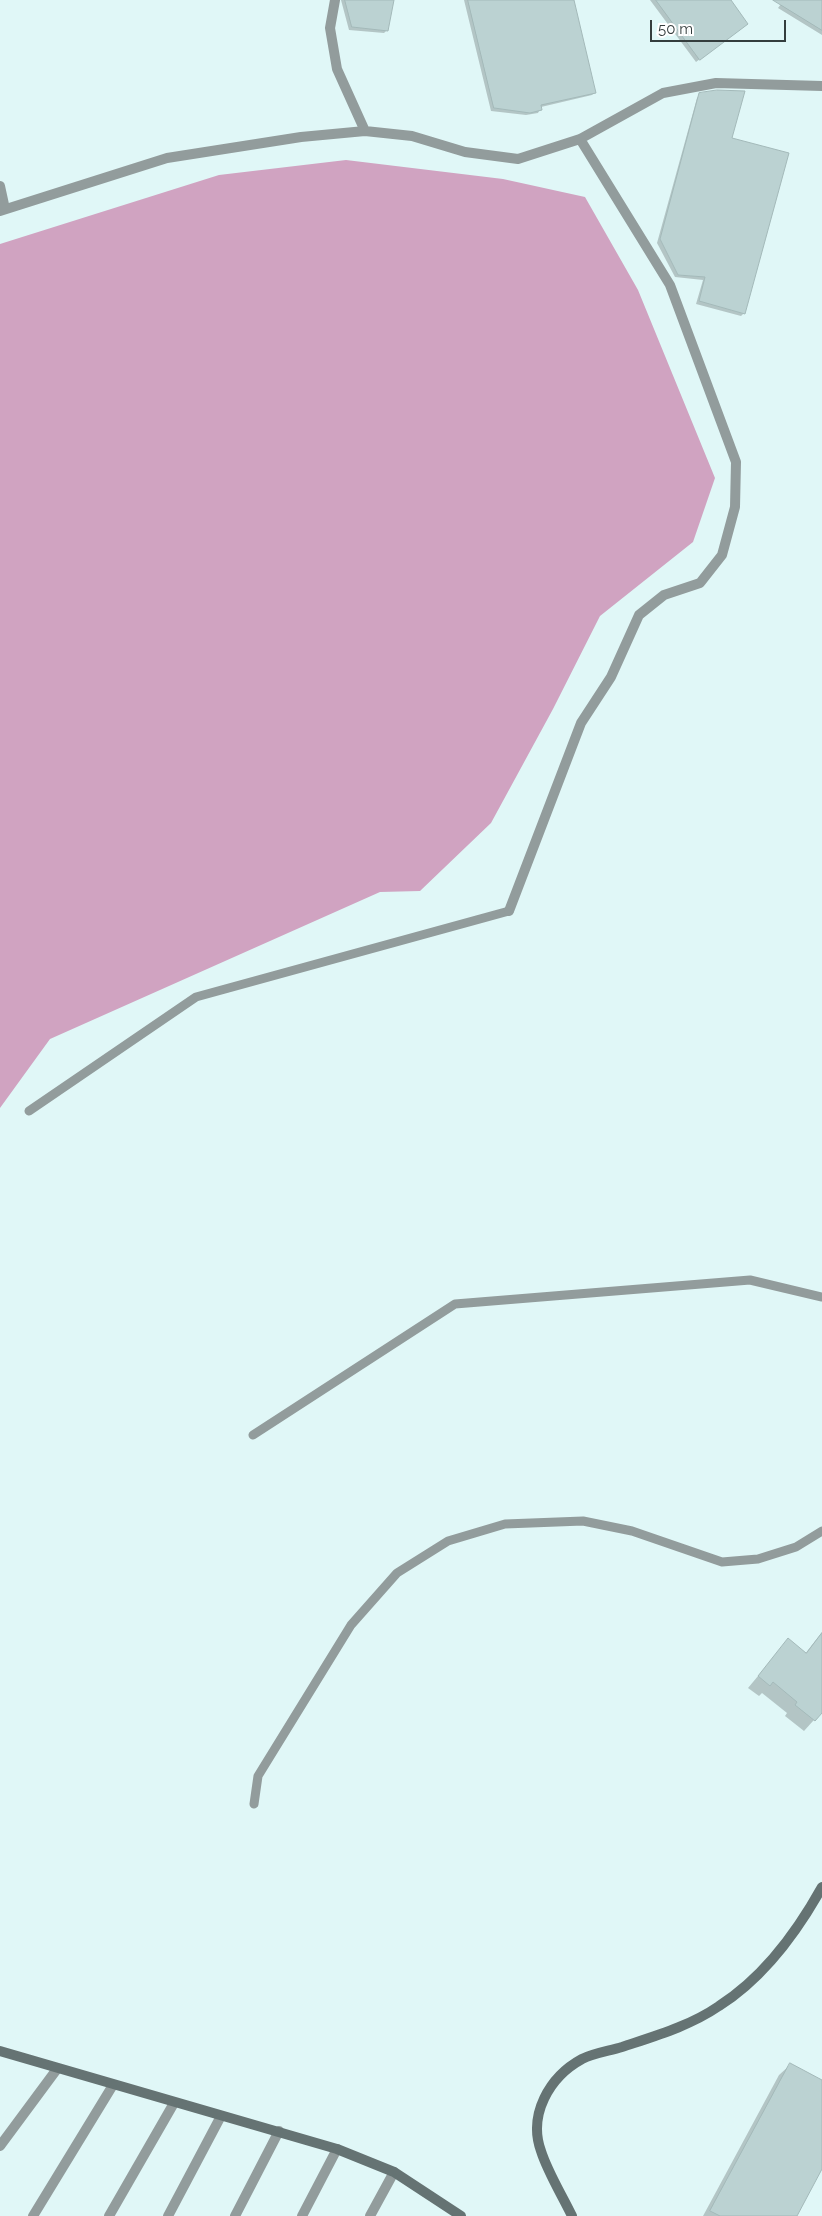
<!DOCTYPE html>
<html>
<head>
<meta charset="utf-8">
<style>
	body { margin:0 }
	#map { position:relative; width:822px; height:2216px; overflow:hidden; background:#e0f7f7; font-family:Raleway,sans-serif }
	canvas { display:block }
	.scale { position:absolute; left:650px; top:20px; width:136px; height:22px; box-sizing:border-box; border:2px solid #343d3d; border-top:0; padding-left:6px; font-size:15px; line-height:18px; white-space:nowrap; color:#343d3d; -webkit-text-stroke:4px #fff; paint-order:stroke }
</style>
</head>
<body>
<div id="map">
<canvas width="822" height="2216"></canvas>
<div class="scale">50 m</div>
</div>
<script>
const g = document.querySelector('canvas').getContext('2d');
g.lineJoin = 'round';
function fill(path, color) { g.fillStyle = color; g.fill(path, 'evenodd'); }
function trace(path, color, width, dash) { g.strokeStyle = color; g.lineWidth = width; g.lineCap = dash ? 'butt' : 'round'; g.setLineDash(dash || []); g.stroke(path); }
const forest = new Path2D(`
	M 346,160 L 503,179 L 585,197 L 638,290 L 715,478 L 693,542 L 600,616 L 553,709 L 491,823 L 420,891 L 380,892 L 50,1039 L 0,1108 L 0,244 L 219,175 Z`);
const shadow = new Path2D(`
	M 341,0 L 393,0 L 387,30 L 384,33 L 349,30 Z
	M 464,0 L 573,0 L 595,92 L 592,95 L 541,107 L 538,113 L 526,115 L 491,111 Z
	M 650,0 L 729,0 L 747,24 L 696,62 Z
	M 784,0 L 822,0 L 822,35 L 778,8 Z
	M 700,94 L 730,139 L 744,313 L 741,316 L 696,304 L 703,280 L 675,277 L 657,243 L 697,98 Z
	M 822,1632 L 822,1711 L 804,1731 L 785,1716 L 787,1713 L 762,1693 L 759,1696 L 748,1688 L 788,1640 L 805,1654 Z
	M 790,2065 L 822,2082 L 822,2167 L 795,2216 L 703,2216 L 779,2075 Z`);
const building = new Path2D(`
	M 345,0 L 394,0 L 388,31 L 352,27 Z
	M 468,0 L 574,0 L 596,93 L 541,105 L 542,110 L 530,113 L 494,108 Z
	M 656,0 L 731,0 L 748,24 L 700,60 Z
	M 773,0 L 822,0 L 822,30 Z
	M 717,90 L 745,91 L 732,138 L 789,153 L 745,314 L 699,301 L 705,277 L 678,275 L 660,239 L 699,93 Z
	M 822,1633 L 822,1713 L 815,1721 L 795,1705 L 797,1702 L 773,1682 L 770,1686 L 758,1676 L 788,1638 L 806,1653 Z
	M 790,2063 L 822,2080 L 822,2169 L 797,2216 L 720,2216 L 710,2211 Z`);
const lane = new Path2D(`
	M 29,1111 L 196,997 L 509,911
	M 253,1435 L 455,1304 L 750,1280 L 822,1297
	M 254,1804 L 258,1776 L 351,1625 L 397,1573 L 448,1541 L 505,1524 L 583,1521 L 632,1531 L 722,1562 L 758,1559 L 796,1547 L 822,1531`);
const street = new Path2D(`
	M 335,0 L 330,28 L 337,69 L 365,131
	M 0,186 L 5,209
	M 0,211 L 167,158 L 301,137 L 365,131 L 412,136 L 465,152 L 518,159 L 580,139 L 663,93 L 716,83 L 822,86
	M 509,911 L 581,723 L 611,677 L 639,615 L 664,595 L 700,583 L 722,555 L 735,507 L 736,462 L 670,285 L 580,139
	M 0,2146 L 57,2069
	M 33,2216 L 113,2085
	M 109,2216 L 174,2103
	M 168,2216 L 221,2116
	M 235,2216 L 279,2131
	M 302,2216 L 337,2149
	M 370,2216 L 394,2172`);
const secondary = new Path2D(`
	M 0,2051 L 337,2149 L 394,2172 L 461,2216
	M 572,2216 C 562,2195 548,2173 541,2151 C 528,2115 549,2077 582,2059 C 594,2053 609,2051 622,2047 C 655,2036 690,2026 719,2006 C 763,1978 797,1932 822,1887`);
fill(forest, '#d0a3c1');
fill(shadow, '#0003');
fill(building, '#bbd2d2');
trace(building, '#a3b9b9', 1);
trace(lane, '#929c9c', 9);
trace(street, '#929c9c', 10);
trace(secondary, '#657373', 10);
</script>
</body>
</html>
